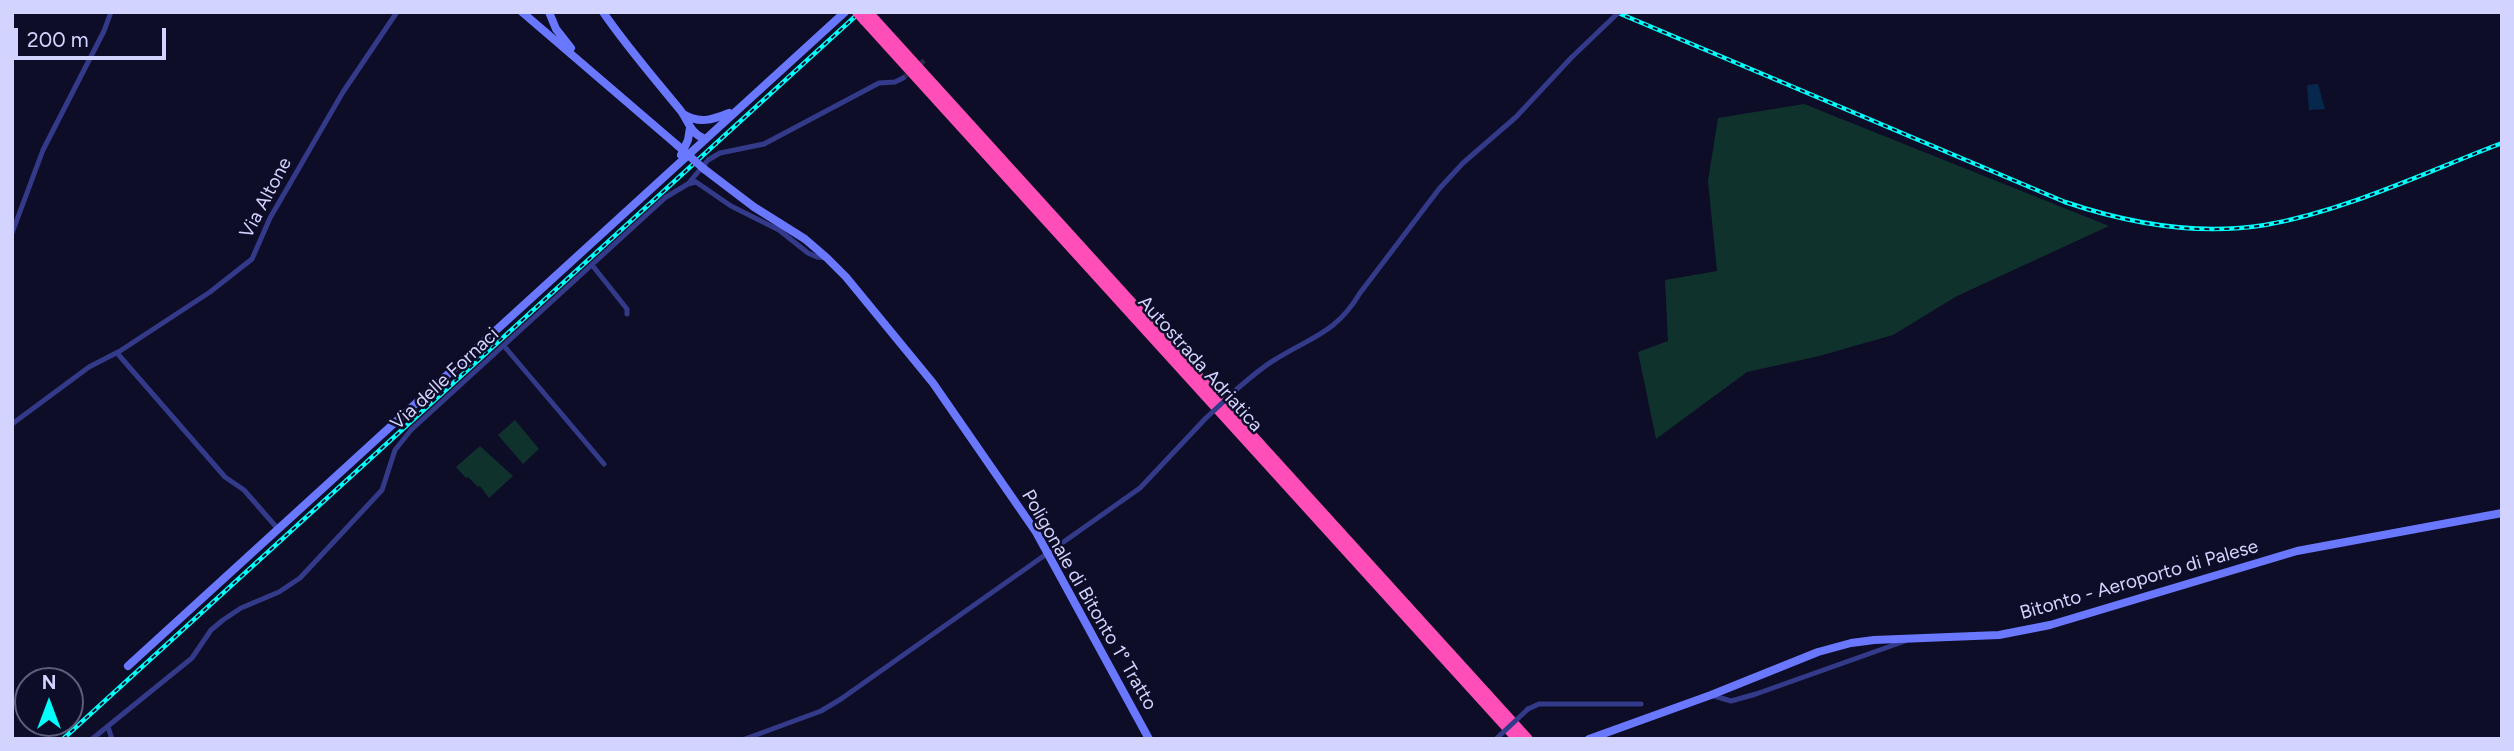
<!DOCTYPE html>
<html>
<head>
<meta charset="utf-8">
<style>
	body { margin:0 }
	#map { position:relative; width:2514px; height:751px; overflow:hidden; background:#0e0d27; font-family:Figtree,sans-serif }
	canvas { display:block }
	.frame { position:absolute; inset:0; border:14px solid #d3d3ff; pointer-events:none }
	.north { position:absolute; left:14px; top:667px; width:70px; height:70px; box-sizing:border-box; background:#0e0d27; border:2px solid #5d5c7d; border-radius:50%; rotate:0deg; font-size:19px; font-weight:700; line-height:28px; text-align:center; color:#d3d3ff }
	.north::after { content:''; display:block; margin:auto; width:24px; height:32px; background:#00fefb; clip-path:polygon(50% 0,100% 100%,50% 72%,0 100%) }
	.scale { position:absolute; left:14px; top:28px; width:152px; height:32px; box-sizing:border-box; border:4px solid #d3d3ff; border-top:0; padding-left:9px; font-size:21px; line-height:24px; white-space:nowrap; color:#d3d3ff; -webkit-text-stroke:5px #0e0d27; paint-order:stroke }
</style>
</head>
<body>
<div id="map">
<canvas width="2514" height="751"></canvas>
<div class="frame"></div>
<div class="north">N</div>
<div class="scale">200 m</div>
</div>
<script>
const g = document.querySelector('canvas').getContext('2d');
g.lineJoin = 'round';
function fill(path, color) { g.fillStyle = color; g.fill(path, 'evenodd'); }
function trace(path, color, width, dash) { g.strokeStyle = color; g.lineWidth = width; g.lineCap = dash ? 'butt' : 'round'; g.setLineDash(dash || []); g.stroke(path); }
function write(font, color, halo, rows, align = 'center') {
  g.font = font + ' Figtree,sans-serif'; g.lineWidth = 5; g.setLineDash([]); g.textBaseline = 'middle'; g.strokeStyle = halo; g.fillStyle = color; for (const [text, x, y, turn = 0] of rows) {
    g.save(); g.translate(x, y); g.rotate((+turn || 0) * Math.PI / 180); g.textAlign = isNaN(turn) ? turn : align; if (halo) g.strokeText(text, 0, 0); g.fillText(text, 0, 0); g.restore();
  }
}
const green = new Path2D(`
	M 1804,104 L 2109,226 L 1957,296 L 1893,335 L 1819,356 L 1747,372 L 1656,439 L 1638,352 L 1668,341 L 1665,280 L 1717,271 L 1708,181 L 1718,118 Z
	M 515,420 L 539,449 L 523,464 L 498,435 Z
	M 480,446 L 513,476 L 489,498 L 480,486 L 478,487 L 468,477 L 466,478 L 456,467 Z`);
const water = new Path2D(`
	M 2318,84 L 2325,109 L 2309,110 L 2307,85 Z`);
const streetTunnel = new Path2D(`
	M 903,78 L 925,60`);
const street = new Path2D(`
	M 688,184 L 708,160 L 720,153 L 764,144 L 879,83 L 895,82 L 903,78
	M 12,233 L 43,150 L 104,31 L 111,12
	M 592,265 L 627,309 L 627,314
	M 504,346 L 604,464
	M 117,353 L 225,477 L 244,490 L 278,529
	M 1237,389 C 1250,378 1262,367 1276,359 C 1313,336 1336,333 1360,293 L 1439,189 L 1463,163 L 1516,117 L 1571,58
	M 12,424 L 89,367 L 120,351 L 210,292 L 252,259 L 270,218 L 343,92 L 397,12
	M 1711,695 L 1731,701 L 1756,694 L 1905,641
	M 1528,709 L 1539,704 L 1641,704
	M 108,727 L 112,739
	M 92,739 L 192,658 L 211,630 L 223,620 L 241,608 L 279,592 L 300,578 L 382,490 L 395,450 L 411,430 L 666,197 L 688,184 L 696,182 L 731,206 L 779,230 L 808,253 L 817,257 L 827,258
	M 745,739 L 821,711 L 841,699 L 1140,488 L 1205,419`);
const secondary = new Path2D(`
	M 522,12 L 677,145
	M 549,12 L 556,29 L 571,48
	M 603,12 C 627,47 654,78 681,111 C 689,122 690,133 705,139
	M 683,114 C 699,124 712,120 729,113
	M 681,155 L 688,140 L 690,128
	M 704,169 L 754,207 L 805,239 L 827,258 L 846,277 L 933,383 L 1036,532 L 1149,739
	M 128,666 C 368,449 605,229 845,12
	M 1589,739 L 1711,695 L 1818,652 L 1851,643 L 1874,640 L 1999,635 L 2050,625 L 2297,551 L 2502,513`);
const highway = new Path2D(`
	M 868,12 L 1528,739
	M 864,20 L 1517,739`);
const rail = new Path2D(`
	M 1616,12 L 2065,202 C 2130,224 2197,236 2265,225 C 2345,211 2426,172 2502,143
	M 63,739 L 860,12`);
const streetBridge = new Path2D(`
	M 1571,58 L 1619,12
	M 1205,419 L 1237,389
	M 1496,739 L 1528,709`);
const secondaryBridge = new Path2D(`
	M 677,145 L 704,169`);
const highwayBridge = new Path2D(`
	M 857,12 L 864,20`);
const streetNames = [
	["Via Altone",266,198,-62],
	["Autostrada Adriatica",1200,364,48],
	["Via delle Fornaci",445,379,-43],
	["Bitonto - Aeroporto di Palese",2139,580,-16],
	["Poligonale di Bitonto 1° Tratto",1089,600,60]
];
fill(green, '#0f322d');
fill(water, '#07284c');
trace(streetTunnel, '#2c2b47', 5, [5, 2.5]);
trace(street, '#343a8a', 5);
trace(secondary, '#6a77ff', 8);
trace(highway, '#ff4eb7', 10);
trace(rail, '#00fefb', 4.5);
trace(rail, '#0e0d27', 2, [5]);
trace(streetBridge, '#343a8a', 5);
trace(secondaryBridge, '#6a77ff', 8);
trace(highwayBridge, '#ff4eb7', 10);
write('19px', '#d3d3ff', '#0e0d27', streetNames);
</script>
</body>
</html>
